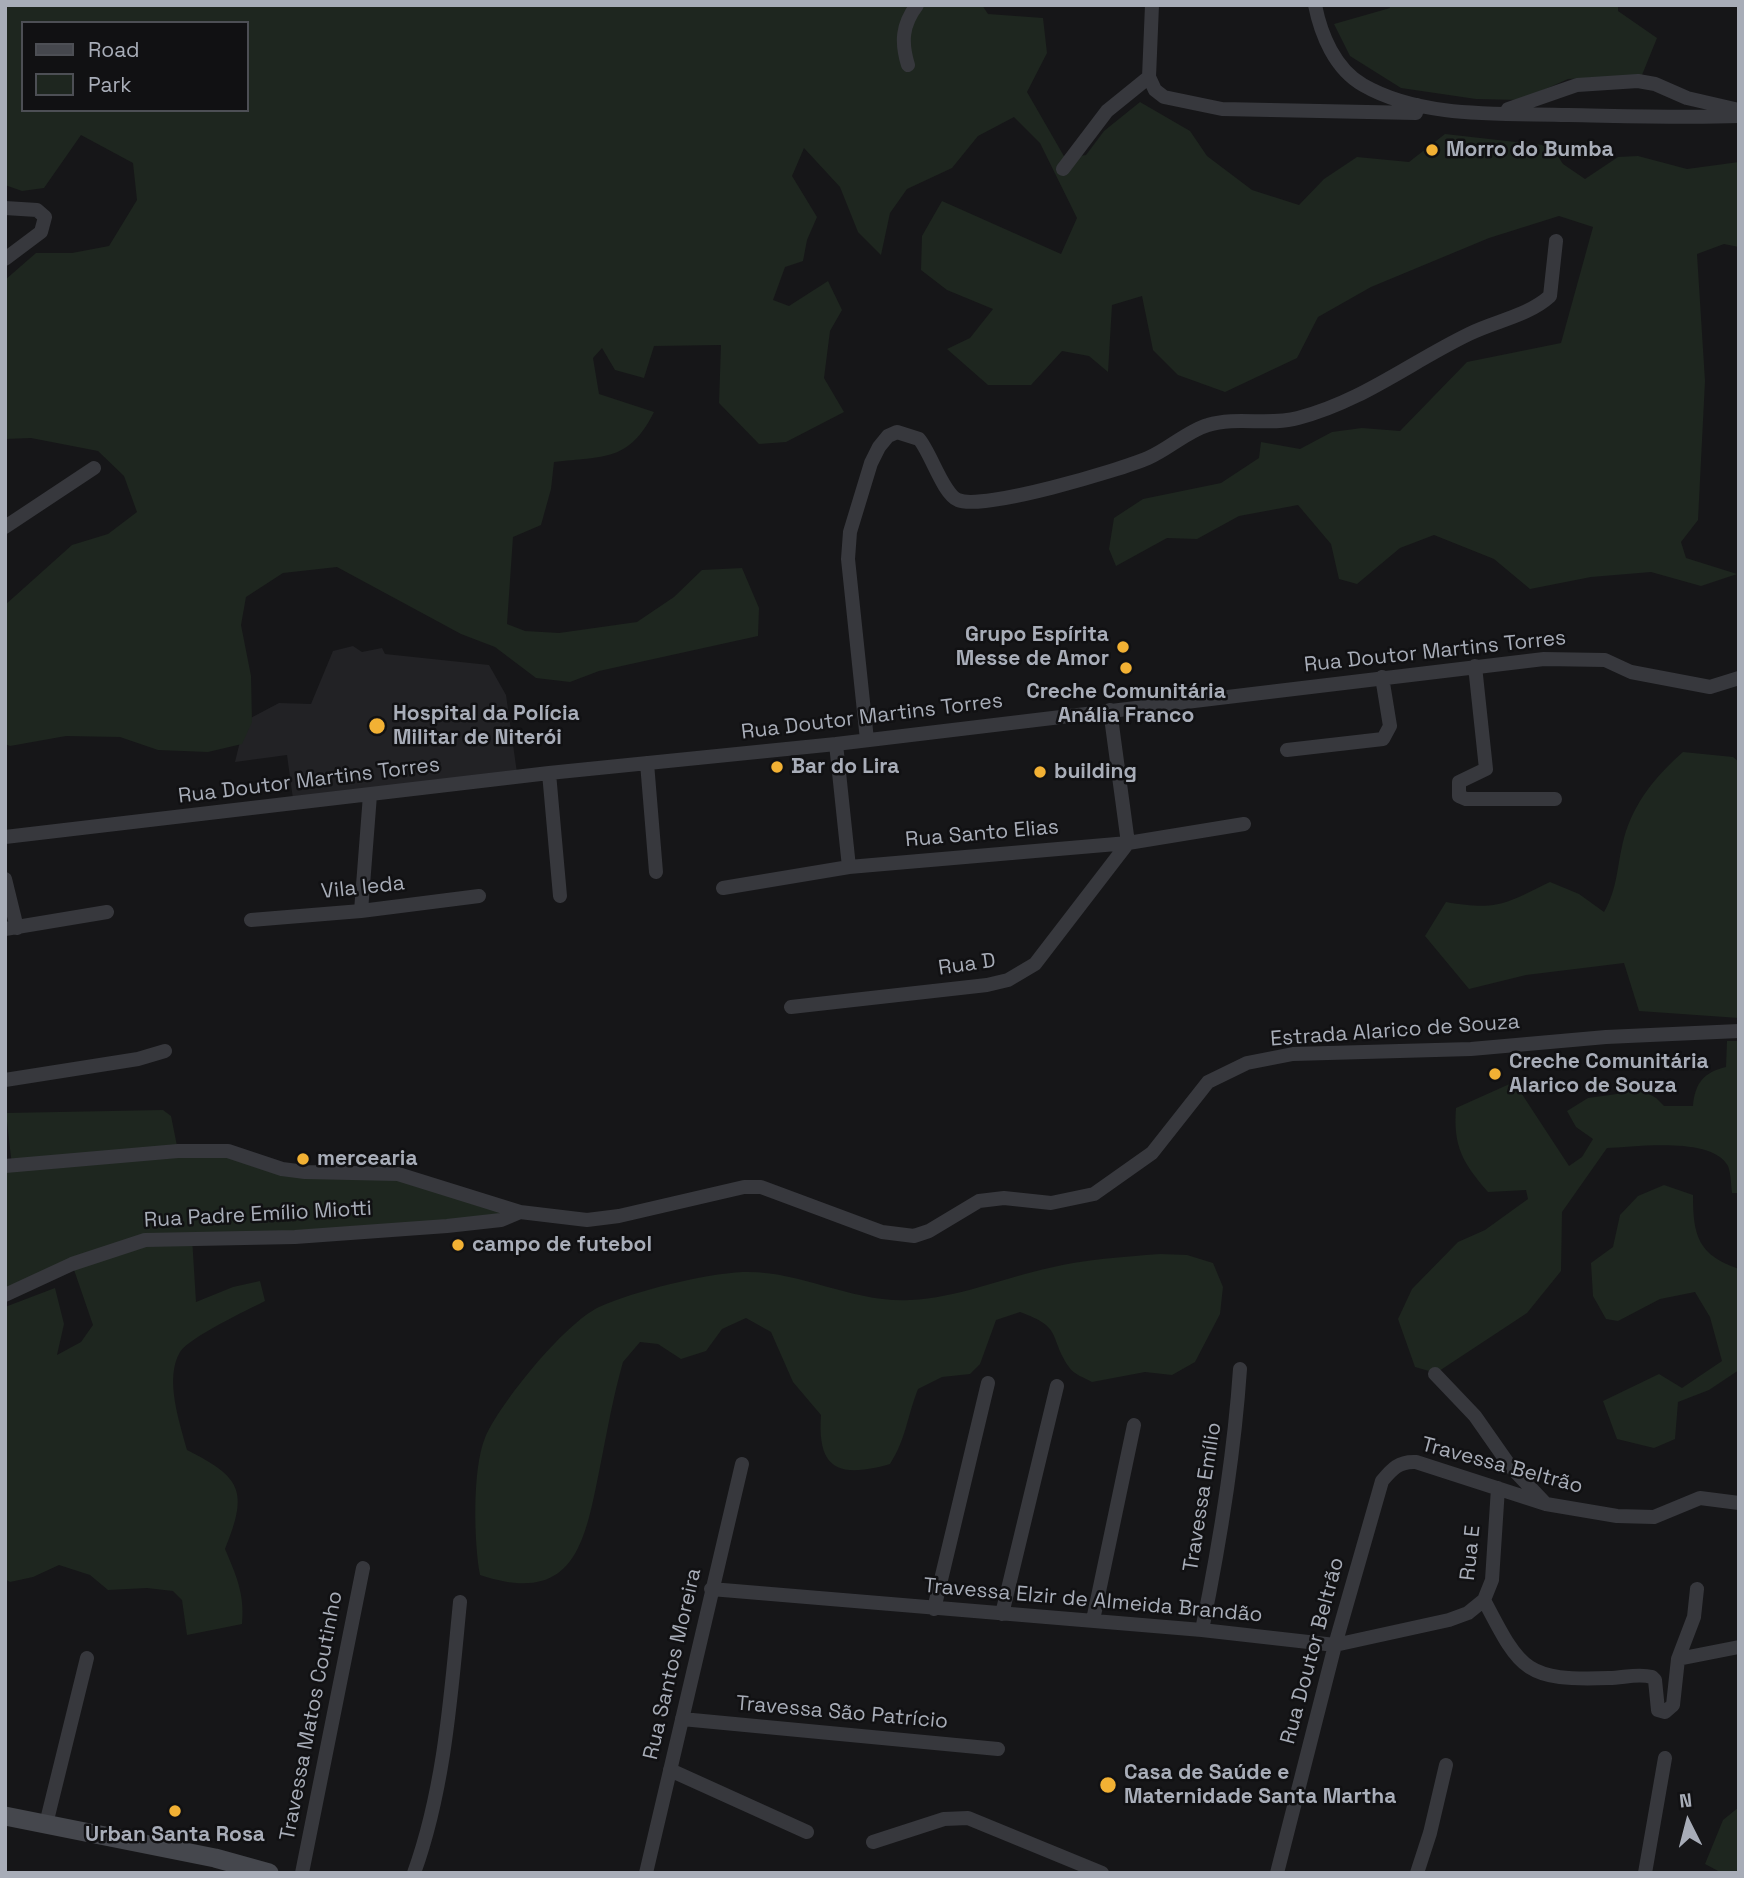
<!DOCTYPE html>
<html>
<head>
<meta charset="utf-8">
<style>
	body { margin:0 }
	#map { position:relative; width:1744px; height:1878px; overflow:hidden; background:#161618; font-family:"Space Grotesk",sans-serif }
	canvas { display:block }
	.frame { position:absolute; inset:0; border:7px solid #a8adb8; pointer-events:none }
	.legend { position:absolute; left:21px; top:21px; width:228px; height:91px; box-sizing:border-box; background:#111113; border:2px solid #4d4f55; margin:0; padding:9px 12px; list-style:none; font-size:21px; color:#a8adb8 }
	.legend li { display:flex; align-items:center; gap:14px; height:35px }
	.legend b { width:35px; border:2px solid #4d4f55 }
	.north { position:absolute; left:1653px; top:1787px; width:70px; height:70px; -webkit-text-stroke:5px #111113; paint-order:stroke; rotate:354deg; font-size:19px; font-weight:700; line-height:28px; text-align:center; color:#a8adb8 }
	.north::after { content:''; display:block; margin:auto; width:24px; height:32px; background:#a8adb8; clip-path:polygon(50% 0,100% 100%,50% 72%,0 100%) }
</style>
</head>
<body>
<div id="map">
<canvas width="1744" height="1878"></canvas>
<div class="frame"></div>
<ul class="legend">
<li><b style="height:9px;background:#45474d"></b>Road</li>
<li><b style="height:19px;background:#1e261f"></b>Park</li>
</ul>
<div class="north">N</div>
</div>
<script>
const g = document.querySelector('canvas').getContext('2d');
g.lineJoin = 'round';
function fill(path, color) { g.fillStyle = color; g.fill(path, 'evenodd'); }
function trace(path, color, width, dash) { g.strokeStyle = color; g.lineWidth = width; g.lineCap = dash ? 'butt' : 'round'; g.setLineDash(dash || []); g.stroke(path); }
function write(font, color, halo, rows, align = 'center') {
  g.font = font + ' "Space Grotesk",sans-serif'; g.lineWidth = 5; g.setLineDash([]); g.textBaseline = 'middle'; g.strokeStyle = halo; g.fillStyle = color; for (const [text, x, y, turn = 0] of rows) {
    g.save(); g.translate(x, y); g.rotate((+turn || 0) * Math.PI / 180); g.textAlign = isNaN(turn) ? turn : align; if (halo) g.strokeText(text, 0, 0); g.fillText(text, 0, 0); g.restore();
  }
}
const built = new Path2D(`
	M 353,646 L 362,652 L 382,648 L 385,654 L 489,665 L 506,695 L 517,773 L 293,799 L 287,755 L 235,762 L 245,721 L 279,703 L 311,704 L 333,651 Z`);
const green = new Path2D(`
	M 5,5 L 982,5 L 988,14 L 1043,18 L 1047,53 L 1027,92 L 1065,158 L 1086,155 L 1104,131 L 1140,102 L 1190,131 L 1207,156 L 1252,190 L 1299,205 L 1324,179 L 1357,157 L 1409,162 L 1445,134 L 1551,146 L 1563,164 L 1585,179 L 1618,157 L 1638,156 L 1687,169 L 1739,162 L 1739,247 L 1724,244 L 1697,254 L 1705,381 L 1698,520 L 1681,542 L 1686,558 L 1737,574 L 1701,586 L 1651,572 L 1591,577 L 1530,589 L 1494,559 L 1434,535 L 1400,548 L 1357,584 L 1339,579 L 1331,544 L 1298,505 L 1239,516 L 1197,539 L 1167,538 L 1116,566 L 1109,549 L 1114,518 L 1143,499 L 1221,483 L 1259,458 L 1261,442 L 1300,449 L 1332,432 L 1362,428 L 1400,431 L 1467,362 L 1561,343 L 1593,227 L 1559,216 L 1489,238 L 1371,287 L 1318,317 L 1297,358 L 1225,392 L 1178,375 L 1153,350 L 1142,296 L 1112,305 L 1108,372 L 1089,356 L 1062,351 L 1031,385 L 988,385 L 947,349 L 970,338 L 993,309 L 947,290 L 921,270 L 922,236 L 942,201 L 1061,254 L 1077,218 L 1040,143 L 1014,117 L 978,136 L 952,168 L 907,189 L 890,213 L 881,255 L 858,232 L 840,187 L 804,148 L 792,176 L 817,217 L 807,240 L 803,261 L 785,267 L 773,300 L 789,306 L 828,281 L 842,310 L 830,331 L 824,378 L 844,412 L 786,442 L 759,444 L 719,403 L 721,345 L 654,346 L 644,378 L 615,370 L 602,348 L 593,358 L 599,394 L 654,412 C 629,462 604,456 554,462 L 551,489 L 541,525 L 513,537 L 507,624 L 525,631 L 559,633 L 637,622 L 674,597 L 702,570 L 742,568 L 759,608 L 758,636 L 599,671 L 570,682 L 536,678 L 495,647 L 461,634 L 337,567 L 283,573 L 246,597 L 241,625 L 251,676 L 252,722 L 242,744 L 208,752 L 158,750 L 120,737 L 66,736 L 10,746 L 5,744 L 5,605 L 72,545 L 108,534 L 137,512 L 124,476 L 98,451 L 31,438 L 5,439 L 5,280 L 36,253 L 72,253 L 109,246 L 137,200 L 133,163 L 81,135 L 44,188 L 22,191 L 5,185 ZM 23,23 L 247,23 L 247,110 L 23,110 Z
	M 1389,5 L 1618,5 L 1618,11 L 1657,38 L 1642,75 L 1568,79 L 1521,100 L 1476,99 L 1401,88 L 1350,56 L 1334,24 L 1390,8 Z
	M 1683,752 L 1733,757 L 1739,762 L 1739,1018 L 1639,1011 L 1624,963 L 1526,975 L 1469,989 L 1425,936 L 1446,902 C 1497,911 1505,904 1550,882 L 1579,894 L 1604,912 C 1618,888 1617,864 1624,838 C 1634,802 1656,776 1683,752 Z
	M 1727,1041 L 1739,1041 L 1739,1193 L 1732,1193 C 1731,1186 1731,1173 1728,1166 C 1712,1136 1635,1147 1607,1148 L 1562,1212 L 1561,1271 L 1527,1313 L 1436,1373 L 1415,1367 L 1398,1319 L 1412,1289 L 1458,1242 L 1485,1230 L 1528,1199 L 1526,1190 L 1488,1192 C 1463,1163 1453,1147 1456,1108 L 1514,1082 L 1569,1166 L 1582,1157 L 1593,1139 L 1576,1127 L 1567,1111 L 1588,1098 L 1617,1094 L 1630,1083 L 1656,1098 L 1664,1106 L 1693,1106 C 1695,1083 1704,1072 1726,1067 Z
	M 163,1110 L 171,1116 L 178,1151 L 209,1150 L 282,1169 L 372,1172 L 520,1212 L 501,1220 L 192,1237 L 196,1302 L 233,1287 L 260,1281 L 265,1301 C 247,1310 190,1337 180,1352 C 164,1379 180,1423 187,1450 C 241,1477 249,1491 225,1549 C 236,1575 245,1594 242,1624 L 187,1635 L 182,1600 L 173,1591 L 147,1588 L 108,1590 L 90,1575 L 59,1565 L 33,1577 L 10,1582 L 5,1579 L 5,1307 L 55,1288 L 64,1324 L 57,1355 L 81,1342 L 93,1325 L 72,1264 L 5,1295 L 5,1166 L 12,1166 L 6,1113 Z
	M 1664,1185 L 1693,1195 C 1693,1236 1698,1255 1739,1269 L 1739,1370 L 1709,1390 L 1678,1402 L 1675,1439 L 1654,1448 L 1617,1439 L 1603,1401 L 1659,1374 L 1682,1388 L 1722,1361 L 1710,1317 L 1695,1292 L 1660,1299 L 1618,1321 L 1606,1319 L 1593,1296 L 1591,1263 L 1613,1247 L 1620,1215 L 1638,1196 Z
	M 1160,1254 L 1187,1255 L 1213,1263 L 1223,1287 L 1220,1314 L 1195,1362 L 1172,1375 L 1145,1372 L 1092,1382 C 1085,1378 1073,1374 1069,1367 C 1048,1336 1064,1328 1020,1312 L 996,1320 L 980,1364 L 970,1374 L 942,1377 L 918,1389 C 907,1417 906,1439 890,1464 C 840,1478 817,1471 821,1415 L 793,1382 L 771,1332 L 746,1318 L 722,1329 L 706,1351 L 681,1359 L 658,1344 L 640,1342 L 623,1362 C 613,1397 607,1432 600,1467 C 585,1541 576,1607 480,1575 C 474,1543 472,1469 485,1438 C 500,1403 564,1324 599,1307 C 635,1291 703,1274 743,1272 C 800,1270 852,1303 910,1300 C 957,1298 1003,1278 1049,1268 C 1085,1259 1123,1257 1160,1254 Z
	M 1739,1807 L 1739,1873 L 1722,1873 L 1705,1864 L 1723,1820 Z`);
const street = new Path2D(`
	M 1152,5 L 1149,77 L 1155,90 L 1164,97 L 1222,109 L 1416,113 L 1417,105
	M 1315,5 C 1321,35 1335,69 1363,85 C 1422,119 1502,113 1568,115 C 1625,116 1682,118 1739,116
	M 908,65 C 901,42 902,25 917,5
	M 1508,109 L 1577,85 L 1638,81 L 1655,84 L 1687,98 L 1739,110
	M 1063,169 L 1107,111 L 1149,77
	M 5,208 L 37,210 L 45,217 L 41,232 L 5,259
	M 5,527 L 94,468
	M 1475,666 L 1486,769 L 1459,782 L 1459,796 L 1466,799 L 1555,799
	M 867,740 L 848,559 L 850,532 L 871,463 L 879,447 L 888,436 L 897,432 L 919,439 C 931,453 943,494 958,500 C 983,511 1120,470 1148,458 C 1169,449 1187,431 1208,425 C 1237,416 1269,426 1298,418 C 1361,402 1411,362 1469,334 C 1495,321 1528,316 1550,296 L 1556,241
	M 836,744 L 849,867
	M 1287,750 L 1383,739 L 1390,726 L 1382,677
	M 647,763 L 656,872
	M 549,773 L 560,896
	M 5,837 L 549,773 L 836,744 L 1544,659 L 1605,660 L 1631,672 L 1710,687 L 1739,678
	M 5,879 L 17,928
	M 723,888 L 849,867 L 1128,843 L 1244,824
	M 361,911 L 370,795
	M 251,920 L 361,911 L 479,896
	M 5,929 L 107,912
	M 791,1007 L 987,985 L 1008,980 L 1035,964 L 1128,843 L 1110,710
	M 5,1080 L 138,1059 L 165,1051
	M 5,1166 L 178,1151 L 228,1151 L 282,1169 L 305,1172 L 398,1174 L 520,1212 L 587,1220 L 619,1216 L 744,1187 L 761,1187 L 882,1232 L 914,1236 L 929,1231 L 979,1201 L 1004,1198 L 1051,1203 L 1094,1194 L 1152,1153 L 1208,1082 L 1247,1063 L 1293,1054 L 1471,1049 L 1606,1037 L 1739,1031
	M 5,1295 L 72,1264 L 145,1240 L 295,1237 L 447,1226 L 501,1220 L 520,1212
	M 1435,1374 L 1475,1416 L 1510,1466 L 1545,1503
	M 711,1589 L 1202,1630 L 1335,1645 L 1449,1620 L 1468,1613 L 1484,1600 L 1492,1580 L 1498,1488
	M 1484,1600 C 1521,1671 1525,1681 1609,1678 C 1623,1678 1638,1673 1652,1677 L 1655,1680 L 1658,1710 L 1665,1712 L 1673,1705 L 1678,1659 L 1739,1647
	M 934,1609 L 988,1383
	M 1002,1614 L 1057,1386
	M 1093,1620 L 1134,1425
	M 1202,1630 C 1220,1542 1234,1458 1240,1369
	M 1678,1659 L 1694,1617 L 1697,1589
	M 682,1719 L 998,1749
	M 670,1770 L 807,1832
	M 46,1824 L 87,1658
	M 873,1842 L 944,1819 L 968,1818 L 1102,1873
	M 302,1873 L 363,1568
	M 414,1873 C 445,1787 451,1693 460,1602
	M 646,1873 L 742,1464
	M 1277,1873 L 1335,1645 L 1382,1481 C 1392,1469 1399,1461 1416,1462 L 1546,1504 L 1617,1516 L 1654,1517 L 1700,1498 L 1739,1503
	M 1417,1873 L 1430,1833 L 1446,1765
	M 1645,1873 L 1665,1758`);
const secondary = new Path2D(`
	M 5,1816 L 215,1858 L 269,1873`);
const markers = [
	[1432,150,7,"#f2b134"],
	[1123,647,7,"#f2b134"],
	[1126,668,7,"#f2b134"],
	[377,726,9,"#f2b134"],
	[777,767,7,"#f2b134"],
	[1040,772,7,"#f2b134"],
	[1495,1074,7,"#f2b134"],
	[303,1159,7,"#f2b134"],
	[458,1245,7,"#f2b134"],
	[1108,1785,9,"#f2b134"],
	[175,1811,7,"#f2b134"]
];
const poiNames = [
	["Morro do Bumba",1446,150],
	["Grupo Espírita",1109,635,"right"],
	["Messe de Amor",1109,659,"right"],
	["Creche Comunitária",1126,692,"center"],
	["Anália Franco",1126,716,"center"],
	["Hospital da Polícia",393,714],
	["Militar de Niterói",393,738],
	["Bar do Lira",791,767],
	["building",1054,772],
	["Creche Comunitária",1509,1062],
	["Alarico de Souza",1509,1086],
	["mercearia",317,1159],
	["campo de futebol",472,1245],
	["Casa de Saúde e",1124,1773],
	["Maternidade Santa Martha",1124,1797],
	["Urban Santa Rosa",175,1835,"center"]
];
const streetNames = [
	["Rua Doutor Martins Torres",1435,652,-6],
	["Rua Doutor Martins Torres",872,717,-7],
	["Rua Doutor Martins Torres",309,781,-7],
	["Rua Santo Elias",982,834,-5],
	["Vila Ieda",363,888,-6],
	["Rua D",967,965,-8],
	["Estrada Alarico de Souza",1395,1031,-4],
	["Rua Padre Emílio Miotti",258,1215,-3],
	["Travessa Beltrão",1502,1466,15],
	["Travessa Emílio",1203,1497,-81],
	["Rua E",1471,1553,-84],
	["Travessa Elzir de Almeida Brandão",1093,1601,5],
	["Rua Doutor Beltrão",1313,1651,-75],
	["Rua Santos Moreira",673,1664,-77],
	["Travessa São Patrício",842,1713,5],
	["Travessa Matos Coutinho",312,1716,-79]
];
fill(built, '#222225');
fill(green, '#1e261f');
trace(street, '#37383d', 14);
trace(secondary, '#45474d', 19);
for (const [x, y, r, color] of markers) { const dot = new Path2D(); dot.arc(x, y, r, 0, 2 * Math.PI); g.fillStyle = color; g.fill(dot); trace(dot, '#111113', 2.5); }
write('bold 21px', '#a8adb8', '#111113', poiNames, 'left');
write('21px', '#a8adb8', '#111113', streetNames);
</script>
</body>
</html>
